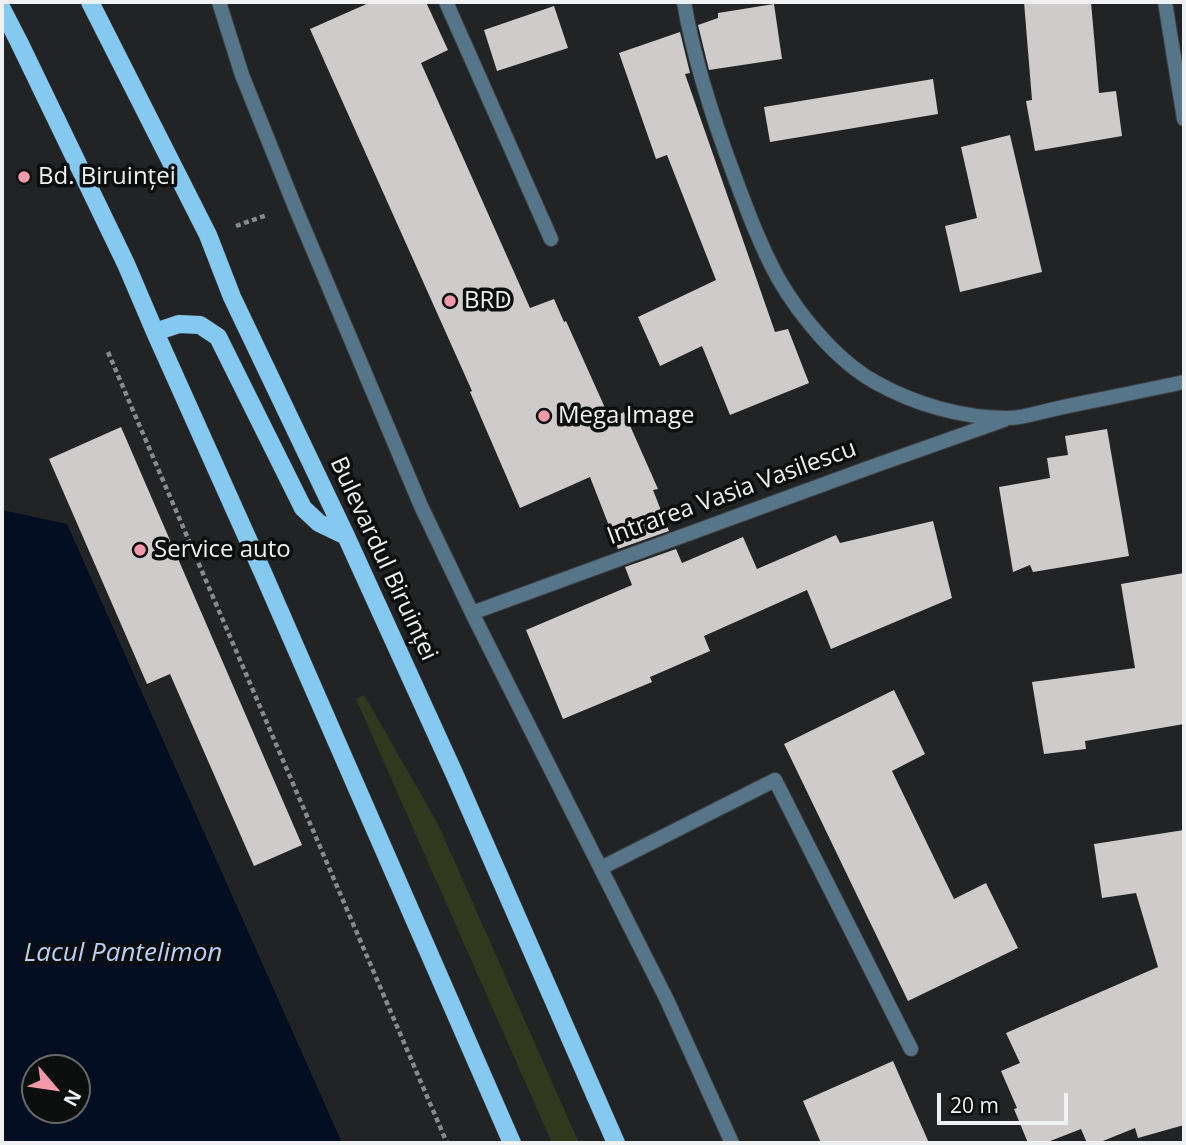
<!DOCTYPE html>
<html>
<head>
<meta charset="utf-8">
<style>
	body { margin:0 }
	#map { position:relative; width:1186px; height:1145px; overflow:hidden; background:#212325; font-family:"Open Sans",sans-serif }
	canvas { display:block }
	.frame { position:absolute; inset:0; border:4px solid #eff0f1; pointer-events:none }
	.north { position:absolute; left:21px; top:1054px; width:70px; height:70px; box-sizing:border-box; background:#0c0d0d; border:2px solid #676868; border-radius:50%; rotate:119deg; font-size:19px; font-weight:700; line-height:28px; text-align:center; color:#eff0f1 }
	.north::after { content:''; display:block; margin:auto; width:24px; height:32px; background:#f39aaa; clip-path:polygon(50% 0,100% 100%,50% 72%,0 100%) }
	.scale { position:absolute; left:937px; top:1093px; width:131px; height:32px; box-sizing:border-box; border:4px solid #eff0f1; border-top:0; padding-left:9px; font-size:21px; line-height:24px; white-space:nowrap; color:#eff0f1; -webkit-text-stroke:5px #0c0d0d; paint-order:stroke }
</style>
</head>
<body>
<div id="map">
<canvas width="1186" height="1145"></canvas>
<div class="frame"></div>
<div class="north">N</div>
<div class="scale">20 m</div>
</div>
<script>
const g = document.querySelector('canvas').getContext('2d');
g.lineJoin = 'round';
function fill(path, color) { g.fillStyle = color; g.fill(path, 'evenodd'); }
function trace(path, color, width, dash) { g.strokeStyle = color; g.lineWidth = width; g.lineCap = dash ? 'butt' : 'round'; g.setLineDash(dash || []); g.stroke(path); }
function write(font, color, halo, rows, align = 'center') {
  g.font = font + ' "Open Sans",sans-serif'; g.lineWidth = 7; g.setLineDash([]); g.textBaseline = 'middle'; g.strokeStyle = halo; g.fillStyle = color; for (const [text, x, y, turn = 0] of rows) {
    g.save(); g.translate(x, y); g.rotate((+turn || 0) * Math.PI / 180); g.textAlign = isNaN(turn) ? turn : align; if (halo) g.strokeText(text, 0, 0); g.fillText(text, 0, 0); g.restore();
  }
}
const green = new Path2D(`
	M 364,695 L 438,824 L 579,1143 L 552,1143 L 356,699 Z`);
const water = new Path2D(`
	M 2,510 L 67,524 L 342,1143 L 2,1143 ZM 35,1068 L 77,1068 L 77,1110 L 35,1110 Z`);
const building = new Path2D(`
	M 371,2 L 426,2 L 448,50 L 421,63 L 530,308 L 554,299 L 564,322 L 566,321 L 610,419 L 624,412 L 658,489 L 653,490 L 669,531 L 618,549 L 590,477 L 520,508 L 470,392 L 472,391 L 310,29 Z
	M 1024,2 L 1091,2 L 1099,93 L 1116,91 L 1122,136 L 1035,151 L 1026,101 L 1032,100 Z
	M 774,4 L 782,59 L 709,70 L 698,25 L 718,18 L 718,13 Z
	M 554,6 L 568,48 L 497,71 L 484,30 Z
	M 680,32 L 690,73 L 685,74 L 775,332 L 788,329 L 809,383 L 730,415 L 702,346 L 660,366 L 638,317 L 716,280 L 667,155 L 656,159 L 619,53 Z
	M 933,79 L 938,114 L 770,142 L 764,107 Z
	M 1010,135 L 1042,272 L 960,292 L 945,226 L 977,218 L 961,147 Z
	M 121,427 L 302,845 L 254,866 L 170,674 L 147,684 L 49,459 Z
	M 1107,429 L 1129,556 L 1033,572 L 1030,565 L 1013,572 L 999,487 L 1050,478 L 1047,458 L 1068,455 L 1065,436 Z
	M 933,521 L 952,598 L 831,649 L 807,590 L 704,636 L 710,651 L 650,677 L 652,682 L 563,719 L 526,630 L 632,585 L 625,567 L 676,549 L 682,563 L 743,537 L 757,569 L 836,535 L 840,543 Z
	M 1184,573 L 1184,724 L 1085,741 L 1086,749 L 1044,754 L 1032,682 L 1135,668 L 1121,584 Z
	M 894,690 L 925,754 L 892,771 L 954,899 L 986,883 L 1018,948 L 908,1001 L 784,744 Z
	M 1184,830 L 1184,1125 L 1138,1138 L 1135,1128 L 1098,1143 L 1087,1143 L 1081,1129 L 1045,1143 L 1028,1143 L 1014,1109 L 1017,1108 L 1001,1071 L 1020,1063 L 1006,1033 L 1158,967 L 1136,893 L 1102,898 L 1094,844 Z
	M 893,1061 L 929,1143 L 821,1143 L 803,1101 Z`);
const path = new Path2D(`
	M 236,226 L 267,215
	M 108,352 L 447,1143`);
const lane = new Path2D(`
	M 446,2 L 551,239
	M 601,868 L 775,780 L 911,1049`);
const street = new Path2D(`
	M 219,2 L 242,75 L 295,207 L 421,506 L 472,613 L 667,1000 L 732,1143
	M 684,2 C 694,61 713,119 734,175 C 747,210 760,245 778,278 C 799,315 837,361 875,382 C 914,404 962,418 1007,418 C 1024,418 1043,411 1059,408 C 1101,399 1143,391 1184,382
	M 1165,2 L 1184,119
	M 472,613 L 871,467 L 1004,420`);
const primary = new Path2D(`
	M 90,2 L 208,235 L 232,297 L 346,536 L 454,773 L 616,1143
	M 2,9 L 19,42 L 126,264 L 155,332 L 263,573 L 512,1143
	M 155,332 L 179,324 L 200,325 L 218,337 L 303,508 L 319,523 L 346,536`);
const markers = [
	[24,177,7,"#f39aaa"],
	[450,301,7,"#f39aaa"],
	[544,416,7,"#f39aaa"],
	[140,550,7,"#f39aaa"]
];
const poiNames = [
	["Bd. Biruinței",38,177],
	["BRD",464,301],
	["Mega Image",558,416],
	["Service auto",154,550]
];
const streetNames = [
	["Intrarea Vasia Vasilescu",732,493,-20],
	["Bulevardul Biruinței",383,559,65]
];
const waterNames = [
	["Lacul Pantelimon",123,954]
];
fill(green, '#31381e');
fill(water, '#040e22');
fill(building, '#cfcbca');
trace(lane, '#3e4042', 16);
trace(street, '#3e4042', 16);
trace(primary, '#3e4042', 19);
trace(path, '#87898a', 4.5, [5, 3.5]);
trace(lane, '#567589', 14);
trace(street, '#567589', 14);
trace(primary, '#85c9f1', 18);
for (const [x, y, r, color] of markers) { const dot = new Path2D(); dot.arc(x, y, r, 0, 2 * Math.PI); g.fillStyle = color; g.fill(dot); trace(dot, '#0c0d0d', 2.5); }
write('24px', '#eff0f1', '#0c0d0d', poiNames, 'left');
write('24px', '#eff0f1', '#0c0d0d', streetNames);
write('italic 26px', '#b8d0f7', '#0c0d0d', waterNames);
</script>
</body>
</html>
